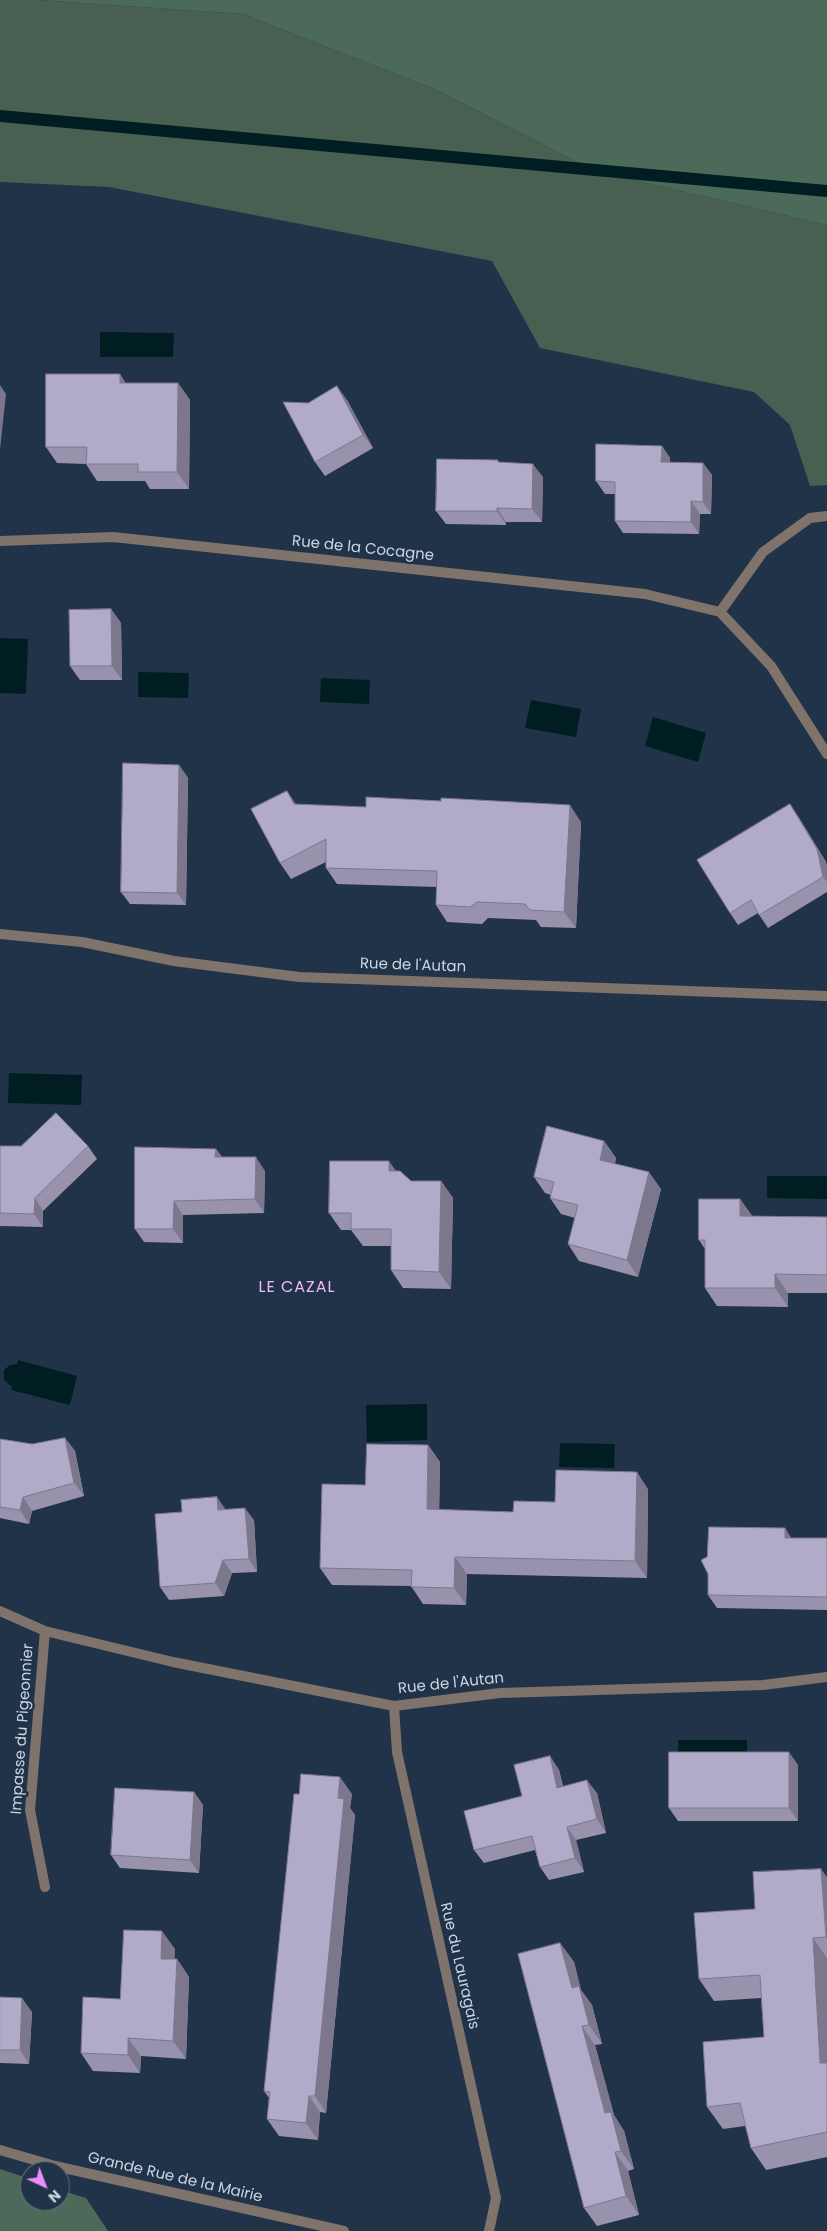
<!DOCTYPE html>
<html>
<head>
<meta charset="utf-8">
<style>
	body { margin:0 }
	#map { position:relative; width:827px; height:2231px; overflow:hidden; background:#213348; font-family:Poppins,sans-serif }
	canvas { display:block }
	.north { position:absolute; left:20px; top:2161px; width:50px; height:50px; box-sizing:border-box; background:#213348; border:1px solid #657486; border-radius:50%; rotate:137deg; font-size:14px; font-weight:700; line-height:20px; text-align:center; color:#cad5e3 }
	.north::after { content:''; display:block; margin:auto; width:18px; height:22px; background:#ea8dfd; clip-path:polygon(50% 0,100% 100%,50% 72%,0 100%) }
</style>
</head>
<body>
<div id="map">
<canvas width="827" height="2231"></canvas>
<div class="north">N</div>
</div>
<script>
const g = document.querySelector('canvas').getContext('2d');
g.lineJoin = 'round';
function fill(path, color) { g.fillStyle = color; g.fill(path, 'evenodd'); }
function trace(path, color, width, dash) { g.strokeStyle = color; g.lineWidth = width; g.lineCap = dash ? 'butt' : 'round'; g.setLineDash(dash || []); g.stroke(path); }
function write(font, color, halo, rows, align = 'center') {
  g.font = font + ' Poppins,sans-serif'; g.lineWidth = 5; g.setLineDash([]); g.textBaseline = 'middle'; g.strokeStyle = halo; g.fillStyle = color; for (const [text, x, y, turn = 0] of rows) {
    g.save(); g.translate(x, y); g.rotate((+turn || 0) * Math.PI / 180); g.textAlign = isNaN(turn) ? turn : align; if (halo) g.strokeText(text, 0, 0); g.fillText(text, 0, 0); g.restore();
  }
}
const green = new Path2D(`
	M 0,0 L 39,0 L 243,14 L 437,90 L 595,171 L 827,225 L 827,485 L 810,486 L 790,425 L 754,392 L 540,348 L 492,261 L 109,187 L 0,182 Z`);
const forest = new Path2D(`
	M 39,0 L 827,0 L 827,225 L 595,171 L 437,90 L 243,14 Z
	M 0,2169 L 30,2179 L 30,2201 L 60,2201 L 60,2190 L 86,2198 L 108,2231 L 0,2231 Z`);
const water = new Path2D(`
	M 100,332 L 174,333 L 173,357 L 100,357 Z
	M 0,638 L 28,639 L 26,694 L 0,693 Z
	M 138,672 L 189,673 L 188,698 L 138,697 Z
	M 321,678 L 370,680 L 369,704 L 320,702 Z
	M 531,700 L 581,709 L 576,737 L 525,728 Z
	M 653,717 L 706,733 L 698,762 L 645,746 Z
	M 9,1073 L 82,1075 L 81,1105 L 8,1103 Z
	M 767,1176 L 827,1176 L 827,1199 L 767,1198 Z
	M 18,1360 L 77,1376 L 70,1405 L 11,1390 L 12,1387 L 4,1380 L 4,1370 L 10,1365 L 17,1364 Z
	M 427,1404 L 427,1440 L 367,1442 L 366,1405 Z
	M 560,1443 L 615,1444 L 614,1468 L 559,1467 Z
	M 678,1740 L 747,1740 L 747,1760 L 678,1760 Z`);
const stream = new Path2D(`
	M 0,116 L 827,191`);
const minor = new Path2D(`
	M 0,541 L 113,537 L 645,594 L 720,612 L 771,666 L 827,754
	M 720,612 L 763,552 L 810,518 L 827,516
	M 0,934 L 82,942 L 174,961 L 299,977 L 827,996
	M 0,1611 L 45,1631 L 173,1662 L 394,1706 L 500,1693 L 763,1685 L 827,1677
	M 394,1706 L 397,1752 L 496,2198 L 489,2231
	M 45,1887 L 30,1810 L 45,1631
	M 0,2150 L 55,2166 L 344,2231`);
const wall = new Path2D(`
	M 126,383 L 178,383 L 190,400 L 189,489 L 150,489 L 145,481 L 97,481 L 86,464 L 57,463 L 46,447 Z
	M 347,400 L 373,448 L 325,476 L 315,462 L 308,403 Z
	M 662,446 L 670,458 L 670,463 L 703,463 L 712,475 L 711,514 L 700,514 L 699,534 L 623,533 L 615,521 L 615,494 L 605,494 L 596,481 Z
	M 500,463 L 543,477 L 542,522 L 506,522 L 506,525 L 446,524 L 436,511 Z
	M 111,609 L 121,623 L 122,680 L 80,680 L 70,666 Z
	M 179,765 L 188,778 L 186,905 L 130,904 L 121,892 Z
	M 297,805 L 581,822 L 576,928 L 541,927 L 536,920 L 488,918 L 482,924 L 447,922 L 436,905 L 437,887 L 337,884 L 326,868 L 326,862 L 291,879 L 280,863 Z
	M 798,816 L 826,862 L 827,867 L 827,892 L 768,928 L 758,913 L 738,925 L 730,913 Z
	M 604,1141 L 616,1158 L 615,1164 L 661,1189 L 638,1277 L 579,1261 L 568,1244 L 575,1218 L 561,1214 L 550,1198 L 551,1195 L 545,1193 L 534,1177 Z
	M 0,1146 L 88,1146 L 97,1159 L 43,1211 L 43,1227 L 0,1226 Z
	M 216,1149 L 222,1157 L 265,1171 L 264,1213 L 183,1215 L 183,1243 L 144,1242 L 135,1229 Z
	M 396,1171 L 411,1181 L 441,1181 L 453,1198 L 451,1289 L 403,1288 L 391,1270 L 391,1246 L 363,1246 L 351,1230 L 341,1230 L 329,1213 Z
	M 740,1199 L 752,1216 L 827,1217 L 827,1293 L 788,1293 L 788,1307 L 717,1306 L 705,1288 L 705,1249 L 699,1240 Z
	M 65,1438 L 75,1451 L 84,1496 L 32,1511 L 29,1524 L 0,1518 L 0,1439 L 32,1444 Z
	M 428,1445 L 440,1462 L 439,1510 L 513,1512 L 555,1502 L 648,1489 L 647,1578 L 467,1574 L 466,1605 L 423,1604 L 411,1586 L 332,1585 L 320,1568 L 365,1485 Z
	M 226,1509 L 254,1520 L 257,1572 L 232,1573 L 224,1596 L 169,1600 L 160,1587 Z
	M 785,1528 L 791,1538 L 827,1538 L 827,1610 L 717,1608 L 708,1595 Z
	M 550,1756 L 559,1770 L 563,1786 L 597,1793 L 606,1833 L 576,1840 L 584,1872 L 549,1880 L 540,1867 L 535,1850 L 484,1863 L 474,1850 L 522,1796 Z
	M 798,1765 L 798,1821 L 678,1821 L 669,1808 Z
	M 194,1792 L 203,1805 L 199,1873 L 120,1868 L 111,1855 Z
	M 299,1794 L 352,1794 L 350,1808 L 355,1815 L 326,2113 L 320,2112 L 318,2140 L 279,2136 L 267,2119 L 269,2098 L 264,2091 Z
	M 827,1877 L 827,2157 L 766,2170 L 751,2148 L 745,2126 L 723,2129 L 707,2107 L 764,2037 L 761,1998 L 714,2001 L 699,1979 L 755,1909 Z
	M 560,1943 L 574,1962 L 581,1990 L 592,2005 L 602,2044 L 595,2045 L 614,2115 L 624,2131 L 634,2169 L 628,2171 L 639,2215 L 597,2226 L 584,2208 Z
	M 175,1949 L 174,1959 L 177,1959 L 189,1977 L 186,2059 L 141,2056 L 140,2073 L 93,2071 L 81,2053 L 120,1999 Z
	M 0,1997 L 32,2012 L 29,2064 L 0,2063 Z`);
const shadedWall = new Path2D(`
	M 120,374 L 131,391 L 120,383 Z
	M 178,383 L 190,400 L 189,489 L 177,472 Z
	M 0,385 L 6,394 L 0,449 Z
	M 337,386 L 347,400 L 373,448 L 363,435 Z
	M 662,446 L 670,458 L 670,475 L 661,462 Z
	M 703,463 L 712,475 L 711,514 L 703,502 Z
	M 533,464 L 543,477 L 542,522 L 532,509 Z
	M 691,501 L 700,514 L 699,534 L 691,522 Z
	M 497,508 L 506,522 L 506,525 L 497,511 Z
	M 111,609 L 121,623 L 122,680 L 112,666 Z
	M 179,765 L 188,778 L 186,905 L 177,893 Z
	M 287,791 L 298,807 L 294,804 Z
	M 790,804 L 798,816 L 826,862 L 827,867 L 827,882 L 823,877 Z
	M 570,805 L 581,822 L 576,928 L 564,912 Z
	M 604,1141 L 616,1158 L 611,1177 L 600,1160 Z
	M 216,1149 L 225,1162 L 215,1157 Z
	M 256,1157 L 265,1171 L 264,1213 L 255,1199 Z
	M 389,1161 L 401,1178 L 389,1171 Z
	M 649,1172 L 661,1189 L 638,1277 L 627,1260 Z
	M 441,1181 L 453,1198 L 451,1289 L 439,1272 Z
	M 35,1198 L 43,1211 L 43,1227 L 34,1214 Z
	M 740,1199 L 753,1217 L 740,1216 Z
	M 174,1201 L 183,1215 L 183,1243 L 173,1229 Z
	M 775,1274 L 788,1293 L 788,1307 L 775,1288 Z
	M 65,1438 L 75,1451 L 84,1496 L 74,1483 Z
	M 428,1445 L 440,1462 L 439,1526 L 427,1509 Z
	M 637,1472 L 648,1489 L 647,1578 L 635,1561 Z
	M 23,1497 L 32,1511 L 29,1524 L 20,1510 Z
	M 217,1497 L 226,1510 L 218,1510 Z
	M 245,1508 L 254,1520 L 257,1572 L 249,1559 Z
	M 785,1528 L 793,1541 L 785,1538 Z
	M 455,1557 L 467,1574 L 466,1605 L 454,1588 Z
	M 223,1560 L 232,1573 L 224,1596 L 215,1583 Z
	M 789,1752 L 798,1765 L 798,1821 L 789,1808 Z
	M 550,1756 L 559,1770 L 567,1801 L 557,1788 Z
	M 340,1777 L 352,1794 L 350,1808 L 355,1815 L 326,2113 L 315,2096 Z
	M 587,1780 L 597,1793 L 606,1833 L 597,1819 Z
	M 194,1792 L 203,1805 L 199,1873 L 190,1860 Z
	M 567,1827 L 576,1840 L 584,1872 L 575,1858 Z
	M 821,1869 L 827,1877 L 827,1939 L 826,1937 Z
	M 162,1931 L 175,1949 L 174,1977 L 161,1959 Z
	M 813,1938 L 827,1958 L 827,2073 L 820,2063 Z
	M 560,1943 L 574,1962 L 581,1990 L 592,2005 L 602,2044 L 589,2025 L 572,1988 Z
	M 177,1959 L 189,1977 L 186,2059 L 173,2041 Z
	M 22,1998 L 32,2012 L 29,2064 L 20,2050 Z
	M 582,2026 L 595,2045 L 614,2115 L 624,2131 L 634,2169 L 621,2151 L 605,2113 Z
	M 128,2038 L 141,2056 L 140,2073 L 128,2055 Z
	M 309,2096 L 320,2112 L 318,2140 L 306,2123 Z
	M 615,2152 L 628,2171 L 639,2215 L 626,2196 Z`);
const building = new Path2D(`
	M 46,374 L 120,374 L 120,383 L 178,383 L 177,472 L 138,472 L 138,464 L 86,464 L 87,447 L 46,447 Z
	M 337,386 L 363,435 L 315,462 L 283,402 L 308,403 Z
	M 596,444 L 662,446 L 661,462 L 703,463 L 703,502 L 691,501 L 691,522 L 615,521 L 615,482 L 596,481 Z
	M 437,459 L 498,460 L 498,462 L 533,464 L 532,509 L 497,508 L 497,511 L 436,511 Z
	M 111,609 L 112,666 L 70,666 L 69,610 Z
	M 123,763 L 179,765 L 177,893 L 121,892 Z
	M 287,791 L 294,804 L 366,807 L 366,797 L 441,801 L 441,798 L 570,805 L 564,912 L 530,910 L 525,904 L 477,902 L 470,907 L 436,905 L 437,871 L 326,868 L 326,839 L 280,863 L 251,809 Z
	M 790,804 L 817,849 L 823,877 L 759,915 L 751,900 L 730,913 L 697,860 Z
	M 56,1113 L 88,1146 L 35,1198 L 34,1214 L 0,1213 L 0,1146 L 21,1146 Z
	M 547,1126 L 604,1141 L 600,1160 L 649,1172 L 627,1260 L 568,1244 L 578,1205 L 550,1198 L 554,1182 L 534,1177 Z
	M 135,1147 L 216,1149 L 215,1157 L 256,1157 L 255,1199 L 174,1201 L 173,1229 L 135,1229 Z
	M 330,1161 L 389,1161 L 389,1171 L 400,1171 L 411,1181 L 441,1181 L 439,1272 L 391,1270 L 391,1229 L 351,1229 L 351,1213 L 329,1213 Z
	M 699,1199 L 740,1199 L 740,1216 L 827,1217 L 827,1275 L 775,1274 L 775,1288 L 705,1288 L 705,1240 L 699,1240 Z
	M 65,1438 L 74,1483 L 23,1497 L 20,1510 L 0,1507 L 0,1439 L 32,1444 Z
	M 367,1444 L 428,1445 L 427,1509 L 513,1512 L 514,1501 L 555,1502 L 556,1470 L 637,1472 L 635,1561 L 455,1557 L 454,1588 L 411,1587 L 412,1570 L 320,1568 L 322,1484 L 365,1485 Z
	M 217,1497 L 218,1510 L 245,1508 L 249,1559 L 223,1560 L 215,1583 L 160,1587 L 155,1514 L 182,1512 L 181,1500 Z
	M 709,1527 L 785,1528 L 785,1538 L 827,1538 L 827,1597 L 708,1595 L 708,1574 L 701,1560 L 707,1557 Z
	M 669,1752 L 789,1752 L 789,1808 L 669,1808 Z
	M 550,1756 L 557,1788 L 587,1780 L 597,1819 L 567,1827 L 575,1858 L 540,1867 L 532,1836 L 474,1850 L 464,1811 L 522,1796 L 514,1765 Z
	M 301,1774 L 340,1777 L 338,1798 L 344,1799 L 315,2096 L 309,2096 L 306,2123 L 267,2119 L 270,2092 L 264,2091 L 294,1794 L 299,1794 Z
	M 115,1788 L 194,1792 L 190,1860 L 111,1855 Z
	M 821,1869 L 826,1937 L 813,1938 L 820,2063 L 827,2063 L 827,2132 L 751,2148 L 740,2103 L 707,2107 L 703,2042 L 764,2037 L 760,1975 L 699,1979 L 694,1913 L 755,1909 L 753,1872 Z
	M 124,1930 L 162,1931 L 161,1959 L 177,1959 L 173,2041 L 128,2038 L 128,2055 L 81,2053 L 83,1997 L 120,1999 Z
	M 560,1943 L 572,1988 L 579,1986 L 589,2025 L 582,2026 L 605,2113 L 611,2112 L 621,2151 L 615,2152 L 626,2196 L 584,2208 L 518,1954 Z
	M 0,1997 L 22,1998 L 20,2050 L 0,2050 Z`);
const streetNames = [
	["Rue de la Cocagne",363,549,6],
	["Rue de l'Autan",413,966,2],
	["Rue de l'Autan",451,1684,-6],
	["Impasse du Pigeonnier",23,1729,-86],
	["Rue du Lauragais",459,1966,77],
	["Grande Rue de la Mairie",175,2178,13]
];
const neighbourhoodNames = [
	["LE CAZAL",297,1288]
];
fill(green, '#476052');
fill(forest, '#4b6a59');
fill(water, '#001e22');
trace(stream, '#001e22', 12);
trace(minor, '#80736b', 10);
fill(wall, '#9992ad');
fill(shadedWall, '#7d778d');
fill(building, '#b2aac9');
trace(building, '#7d778d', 1);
write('15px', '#cad5e3', '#213348', streetNames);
g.letterSpacing = '1px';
write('16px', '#eebbf9', '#213348', neighbourhoodNames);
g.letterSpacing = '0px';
</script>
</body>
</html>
